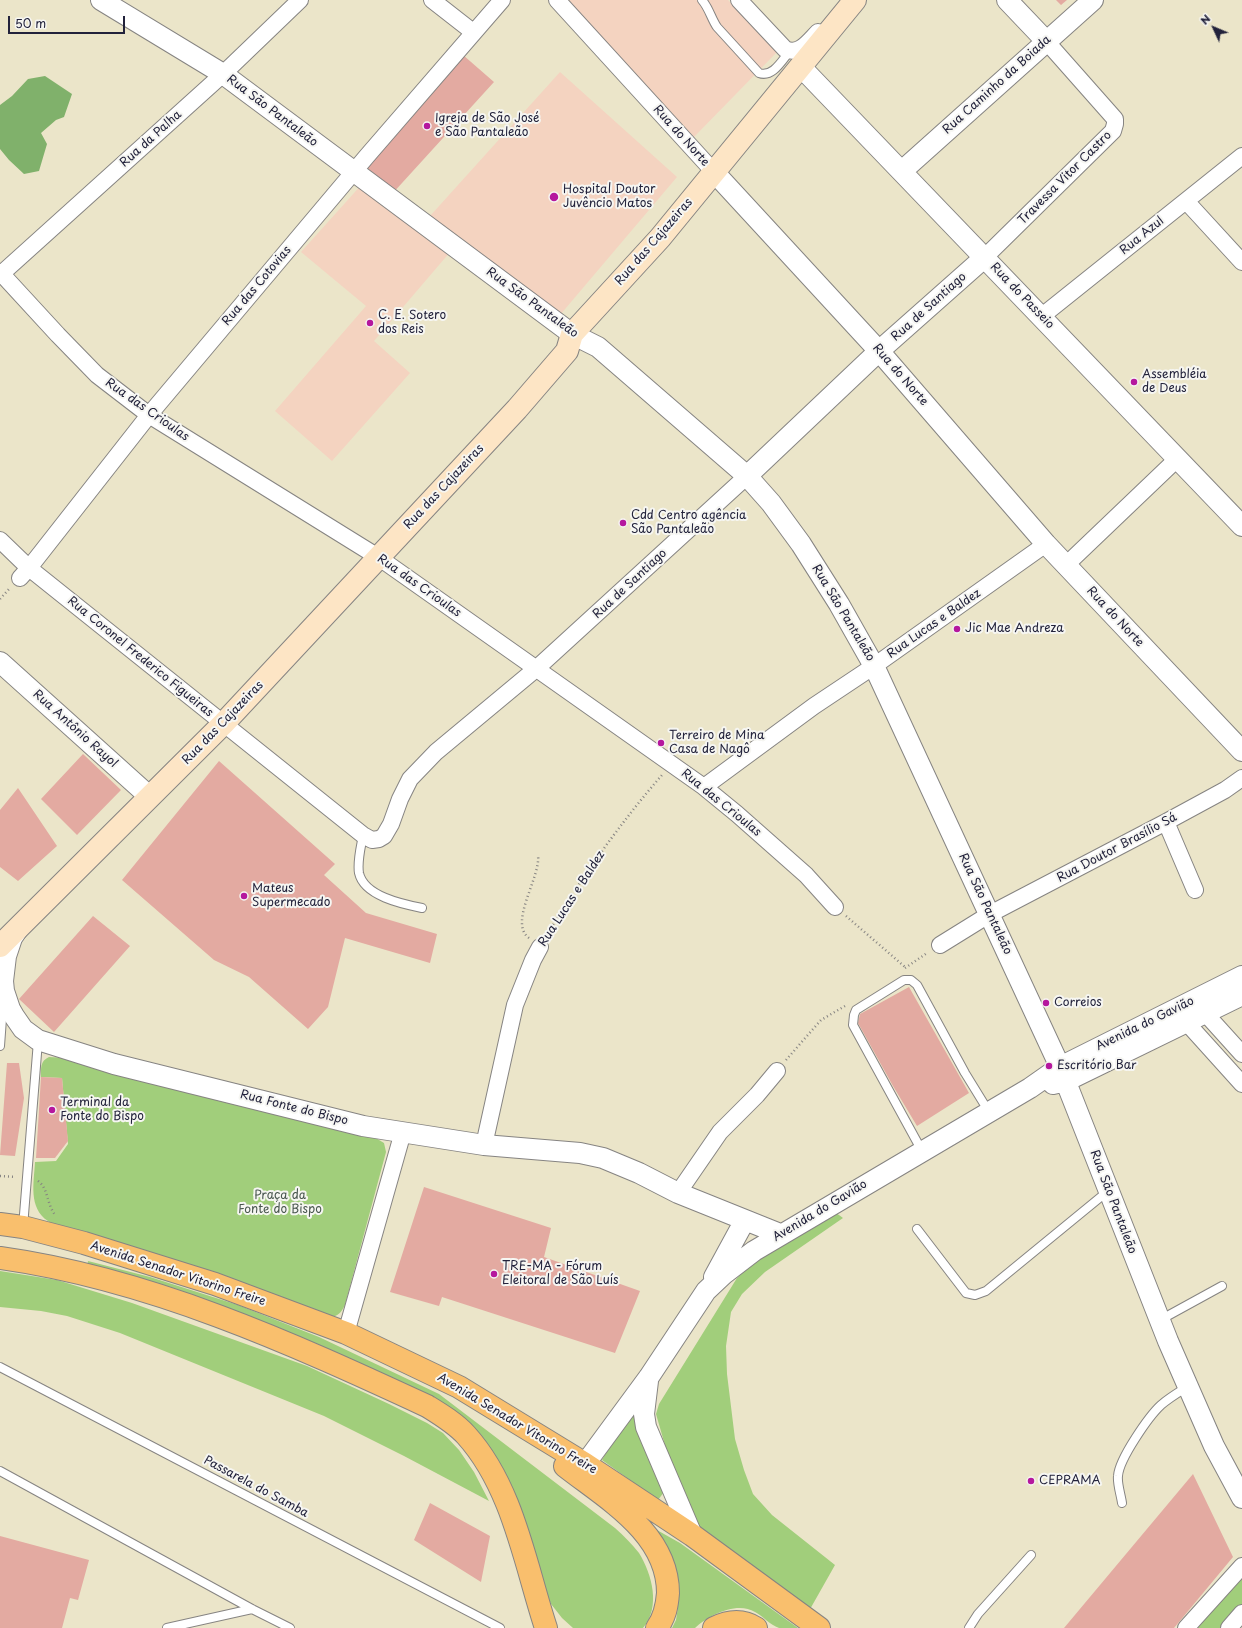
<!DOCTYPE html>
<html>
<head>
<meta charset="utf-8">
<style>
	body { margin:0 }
	#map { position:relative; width:1242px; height:1628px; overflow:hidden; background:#ebe5c9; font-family:"Playpen Sans",sans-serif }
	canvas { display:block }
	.north { position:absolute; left:1194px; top:8px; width:40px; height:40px; -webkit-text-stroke:3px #f6f6f2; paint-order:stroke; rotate:314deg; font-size:11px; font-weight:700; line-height:16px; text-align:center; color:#22223b }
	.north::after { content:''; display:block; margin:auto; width:14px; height:18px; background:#22223b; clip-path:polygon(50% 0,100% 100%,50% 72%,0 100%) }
	.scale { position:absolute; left:8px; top:16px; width:117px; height:18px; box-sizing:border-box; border:2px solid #22223b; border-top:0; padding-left:5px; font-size:12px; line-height:14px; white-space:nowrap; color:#22223b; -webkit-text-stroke:3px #f6f6f2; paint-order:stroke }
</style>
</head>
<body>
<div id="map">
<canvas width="1242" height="1628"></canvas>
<div class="north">N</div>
<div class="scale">50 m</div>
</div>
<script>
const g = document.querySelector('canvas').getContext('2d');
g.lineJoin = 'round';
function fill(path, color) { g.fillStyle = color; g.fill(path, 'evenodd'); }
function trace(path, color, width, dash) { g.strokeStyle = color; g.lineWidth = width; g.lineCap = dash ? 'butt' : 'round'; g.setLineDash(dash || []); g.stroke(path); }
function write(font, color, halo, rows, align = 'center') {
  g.font = font + ' "Playpen Sans",sans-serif'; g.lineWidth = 4; g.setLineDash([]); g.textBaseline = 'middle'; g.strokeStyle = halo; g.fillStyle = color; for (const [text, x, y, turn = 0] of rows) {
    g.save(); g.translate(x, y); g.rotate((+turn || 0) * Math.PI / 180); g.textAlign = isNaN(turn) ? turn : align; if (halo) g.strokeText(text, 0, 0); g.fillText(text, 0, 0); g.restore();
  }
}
const built = new Path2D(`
	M 567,0 L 728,0 L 777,52 L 694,137 Z
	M 560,72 L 677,177 L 560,315 L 430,216 Z
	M 363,183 L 451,251 L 374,341 L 410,373 L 332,461 L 275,411 L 366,306 L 301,252 Z`);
const green = new Path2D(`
	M 49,1057 L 67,1058 L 374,1137 L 384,1143 L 386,1152 L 345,1305 C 340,1315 336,1318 325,1316 L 233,1279 L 68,1230 C 62,1227 53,1225 48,1221 C 28,1208 34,1182 35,1162 L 56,1161 L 68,1144 L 62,1078 L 41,1077 C 41,1068 40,1061 49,1057 Z
	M 835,1212 L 843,1218 L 765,1272 L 742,1294 L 731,1312 L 726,1346 L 727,1374 L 735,1439 L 744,1470 L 753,1494 L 772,1515 L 835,1565 L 809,1611 L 697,1527 L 673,1473 L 656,1414 L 659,1404 L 737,1278 L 752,1264 Z
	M 88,1261 L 150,1277 L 238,1305 L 319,1337 L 439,1394 L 615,1528 C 624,1536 632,1544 639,1553 C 652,1574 661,1607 643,1628 L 573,1628 L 562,1618 L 551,1604 L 544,1588 L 532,1541 L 523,1518 L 469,1426 L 87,1267 Z
	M 0,1271 L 57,1280 L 132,1303 L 307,1366 L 389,1404 L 427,1423 L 443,1433 L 459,1450 L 474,1472 L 489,1501 L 404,1456 L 324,1416 L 120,1333 L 67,1316 L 41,1311 L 0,1307 Z
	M 630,1417 L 635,1417 L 664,1492 L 658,1500 L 602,1460 L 624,1420 Z
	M 648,1525 L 680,1543 L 798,1628 C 792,1628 784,1628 779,1628 C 770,1625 763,1616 755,1612 C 737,1601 709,1615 695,1628 L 672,1628 L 676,1620 L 678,1607 L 677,1579 Z
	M 1242,1578 L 1242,1605 L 1221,1628 L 1196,1628 Z`);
const forest = new Path2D(`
	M 45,76 L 72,94 L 64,117 L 56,120 L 41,133 L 47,144 L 39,171 L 24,174 L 9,160 L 0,149 L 0,105 L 12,96 L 28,79 Z`);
const building = new Path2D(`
	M 1056,0 L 1067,0 L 1061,5 Z
	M 463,55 L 494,82 L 392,194 L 360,170 Z
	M 83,754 L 121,790 L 77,835 L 41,799 Z
	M 219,761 L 335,864 L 324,875 L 366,913 L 437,934 L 430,963 L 345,938 L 328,1007 L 308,1029 L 249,977 L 214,960 L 122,880 Z
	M 18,788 L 57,846 L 18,881 L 0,867 L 0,810 Z
	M 93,916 L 130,946 L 54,1032 L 19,999 Z
	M 909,987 L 969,1093 L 917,1126 L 893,1086 L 858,1023 L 860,1014 Z
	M 7,1063 L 19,1063 L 24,1098 L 15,1156 L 0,1155 Z
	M 41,1077 L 62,1078 L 68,1141 L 55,1158 L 36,1158 Z
	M 424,1187 L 551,1228 L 544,1257 L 640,1291 L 615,1353 L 442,1297 L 439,1306 L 390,1292 Z
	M 1193,1474 L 1233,1557 L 1174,1628 L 1064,1628 Z
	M 430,1503 L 490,1536 L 481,1582 L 414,1540 Z
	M 0,1536 L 89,1560 L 78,1600 L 70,1598 L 62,1628 L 0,1628 Z`);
const path = new Path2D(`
	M 0,599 L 9,589
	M 846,916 L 905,967
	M 547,935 C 579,881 621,822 662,775
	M 529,938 C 508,923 541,877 538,855
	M 905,968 L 927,953
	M 786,1060 L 821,1020 L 845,1006
	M 0,1176 L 15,1177
	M 38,1181 C 49,1189 46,1204 56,1216`);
const service = new Path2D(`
	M 702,0 C 709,8 711,18 717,27 L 759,73 C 773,78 782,60 790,51
	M 363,835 C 361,847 357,861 359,873 C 364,896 402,904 422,908
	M 0,1046 L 3,1005
	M 922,1151 L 853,1025 L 854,1015 L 856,1010 L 904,980 L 911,980 L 917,985 L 965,1073 L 989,1112
	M 23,1227 L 38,1041
	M 917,1229 L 966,1293 L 975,1295 L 986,1291 L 1108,1191
	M 1160,1320 L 1222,1286
	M 0,1367 L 500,1628
	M 0,1471 L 252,1609 L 290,1628
	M 1122,1503 C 1121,1495 1117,1484 1118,1476 C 1119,1459 1149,1416 1161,1405 C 1169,1398 1179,1392 1187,1387
	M 167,1628 L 252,1609
	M 969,1628 L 978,1614 L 1031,1555`);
const minor = new Path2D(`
	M 432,0 L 473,32
	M 557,0 L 714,172
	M 739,0 L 785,49 C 799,56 809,41 818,32
	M 1186,201 L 1242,262
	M 985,257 L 1113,131 L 1115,124 L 1115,119 L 1046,41
	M 0,272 L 58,335 L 97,375 L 149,415 L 378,557 L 704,787 L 737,814 L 806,875 L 835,907
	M 0,275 L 223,74 L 300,0
	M 1042,316 L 1242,156
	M 0,540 L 29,568 L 363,835 L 372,840 L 379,839 L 384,836 L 391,824 L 400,799 L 410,779 L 436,752 L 537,668 L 747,476
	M 1066,565 L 1177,459
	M 20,578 L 29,568 L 149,415 L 367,156 L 502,0
	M 704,787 L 814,706 L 874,666 L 1046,544
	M 1166,822 L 1195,890
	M 940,945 L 990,914 L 1166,822 L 1225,790 L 1242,778
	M 1199,1003 L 1205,1013 L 1242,1054
	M 1181,1012 L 1187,1023 L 1242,1084
	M 484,1145 L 515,1005 L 533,960 L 540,947
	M 678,1193 L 720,1132 L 757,1095 L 777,1071
	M 346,1333 L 403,1132
	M 1186,1628 L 1242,1566
	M 1229,1628 L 1242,1613`);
const tertiary = new Path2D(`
	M 101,0 L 223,74 L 572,334 L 598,347 L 747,476 L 771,503 L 801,544 L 839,604 L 874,666 L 1060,1067 L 1168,1341 L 1214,1446 L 1242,1498
	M 1007,0 L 1046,41
	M 801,67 L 1242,526
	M 902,171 L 1093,0
	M 714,172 L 879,351 L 1046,544 L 1242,751
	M 747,476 L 879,351 L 985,257
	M 0,662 L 150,797
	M 18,929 L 12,938 L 6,956 L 3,981 L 4,991 L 10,1009 L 14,1016 L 23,1029 L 38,1040 L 114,1064 L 363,1126 L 484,1145 L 580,1153 L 603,1158 L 639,1173 L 678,1193 L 780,1234
	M 1053,1084 L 1066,1081 L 1242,995
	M 714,1277 L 745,1220
	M 648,1381 L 644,1414 L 646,1427 L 692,1535
	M 585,1464 L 649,1377 L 706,1291 L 724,1274 L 754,1251 L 1030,1088 L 1060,1067 L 1242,976`);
const secondary = new Path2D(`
	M 0,946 L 224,723 L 517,409 L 567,351 L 572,334 L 660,238 L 855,0`);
const primary = new Path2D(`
	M 0,1224 L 23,1227 L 84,1243 L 215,1284 L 346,1333 L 459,1387 L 585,1464 L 692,1535 L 819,1628
	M 0,1258 C 150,1279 291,1343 427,1406 C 440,1414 455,1423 466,1435 C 513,1487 525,1564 546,1628
	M 565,1466 C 607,1499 668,1533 668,1593 C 667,1606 665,1617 657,1628
	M 714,1628 C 728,1621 742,1619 756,1628`);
const markers = [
	[427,126,4,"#b5179e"],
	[554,197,5,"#b5179e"],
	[370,323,4,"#b5179e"],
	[1134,382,4,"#b5179e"],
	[623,523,4,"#b5179e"],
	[957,629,4,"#b5179e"],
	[661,743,4,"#b5179e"],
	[244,896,4,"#b5179e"],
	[1046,1003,4,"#b5179e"],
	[1049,1066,4,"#b5179e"],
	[52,1110,4,"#b5179e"],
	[494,1274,4,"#b5179e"],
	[1031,1481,4,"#b5179e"]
];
const streetNames = [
	["Rua Caminho da Boiada",997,85,-42],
	["Rua São Pantaleão",272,111,37],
	["Rua do Norte",681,136,48],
	["Rua da Palha",151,139,-42],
	["Travessa Vitor Castro",1065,178,-45],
	["Rua Azul",1142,236,-39],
	["Rua das Cajazeiras",654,242,-49],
	["Rua das Cotovias",257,286,-50],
	["Rua do Passeio",1022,296,46],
	["Rua São Pantaleão",532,303,36],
	["Rua de Santiago",929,307,-42],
	["Rua do Norte",900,375,49],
	["Rua das Crioulas",147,410,35],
	["Rua das Cajazeiras",444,487,-47],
	["Rua de Santiago",630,584,-43],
	["Rua das Crioulas",419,586,35],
	["Rua São Pantaleão",843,613,59],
	["Rua do Norte",1115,617,47],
	["Rua Lucas e Baldez",934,624,-35],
	["Rua Coronel Frederico Figueiras",140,657,39],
	["Rua das Cajazeiras",223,723,-46],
	["Rua Antônio Rayol",75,729,42],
	["Rua das Crioulas",721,803,39],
	["Rua Doutor Brasílio Sá",1117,848,-28],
	["Rua Lucas e Baldez",572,899,-57],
	["Rua São Pantaleão",985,904,65],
	["Avenida do Gavião",1145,1024,-26],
	["Rua Fonte do Bispo",294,1108,14],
	["Rua São Pantaleão",1113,1202,69],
	["Avenida do Gavião",820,1211,-31],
	["Avenida Senador Vitorino Freire",178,1274,18],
	["Avenida Senador Vitorino Freire",517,1424,31],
	["Passarela do Samba",256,1487,28]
];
const poiNames = [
	["Igreja de São José",435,119],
	["e São Pantaleão",435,133],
	["Hospital Doutor",563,190],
	["Juvêncio Matos",563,204],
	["C. E. Sotero",378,316],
	["dos Reis",378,330],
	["Assembléia",1142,375],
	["de Deus",1142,389],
	["Cdd Centro agência",631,516],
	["São Pantaleão",631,530],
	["Jic Mae Andreza",965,629],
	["Terreiro de Mina",669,736],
	["Casa de Nagô",669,750],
	["Mateus",252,889],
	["Supermecado",252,903],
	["Correios",1054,1003],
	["Escritório Bar",1057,1066],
	["Terminal da",60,1103],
	["Fonte do Bispo",60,1117],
	["TRE-MA - Fórum",502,1267],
	["Eleitoral de São Luís",502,1281],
	["CEPRAMA",1039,1481]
];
const parkNames = [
	["Praça da",280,1196],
	["Fonte do Bispo",280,1210]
];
fill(built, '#f4d3c0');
fill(green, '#a1ce7b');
fill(forest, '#80b16b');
fill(building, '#e3aaa1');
trace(service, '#868482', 10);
trace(minor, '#868482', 18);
trace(tertiary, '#868482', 22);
trace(secondary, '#868482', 24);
trace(primary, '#868482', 24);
trace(path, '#868482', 2.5, [1, 3]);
trace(service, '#fff', 8);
trace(minor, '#fff', 16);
trace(tertiary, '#fff', 20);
trace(secondary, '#fde5c5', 22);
trace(primary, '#f9bf6d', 22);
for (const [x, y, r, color] of markers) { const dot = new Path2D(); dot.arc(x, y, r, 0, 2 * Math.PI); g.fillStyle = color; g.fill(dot); trace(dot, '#f6f6f2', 1.5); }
write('12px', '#22223b', '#f6f6f2', streetNames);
write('12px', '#22223b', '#f6f6f2', poiNames, 'left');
write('12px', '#48564e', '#f6f6f2', parkNames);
</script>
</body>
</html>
